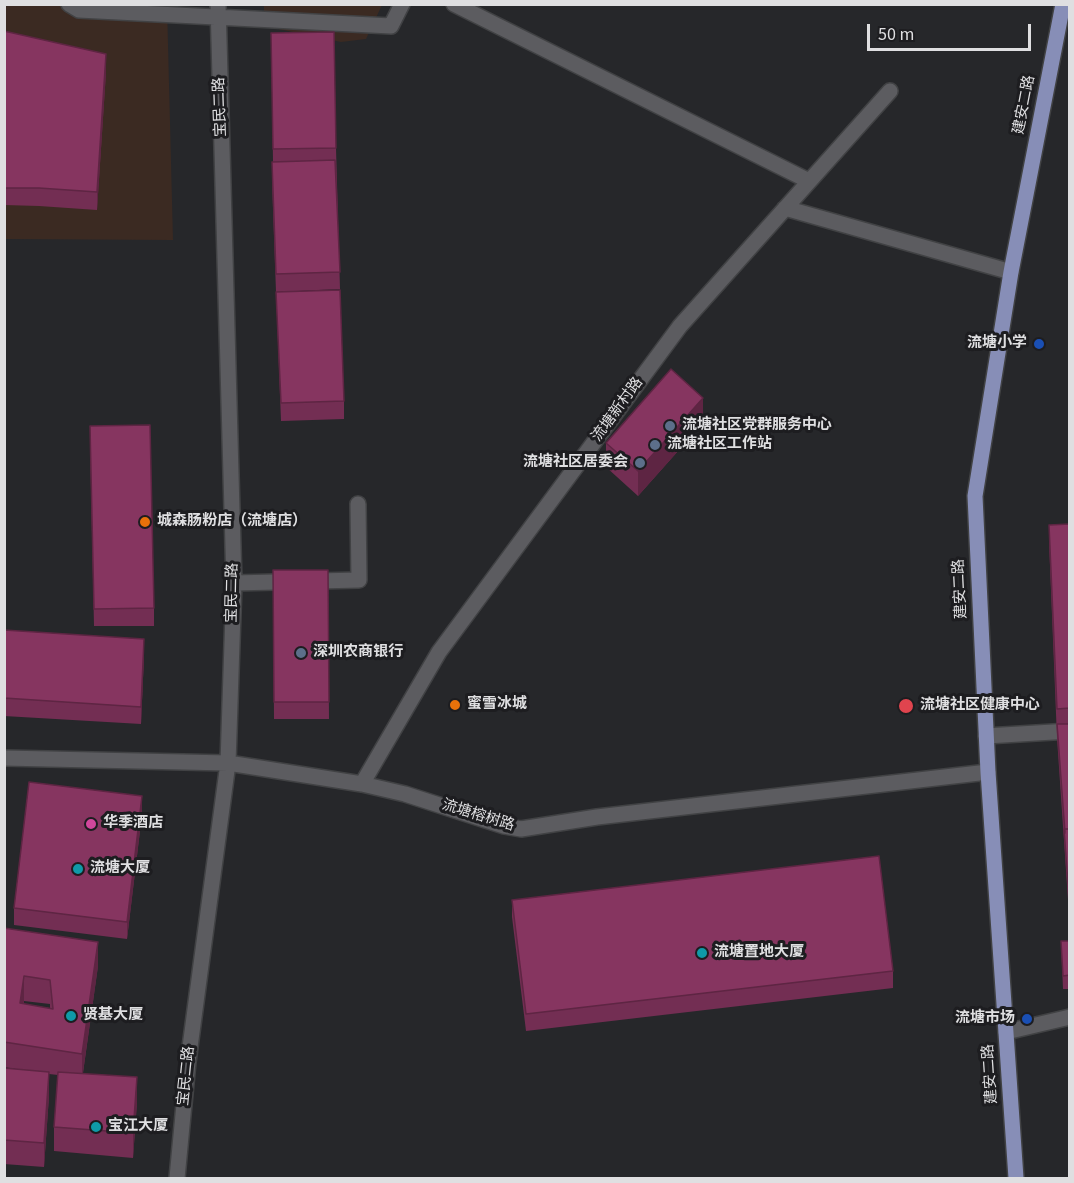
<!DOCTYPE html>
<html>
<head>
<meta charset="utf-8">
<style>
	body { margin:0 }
	#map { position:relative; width:1074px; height:1183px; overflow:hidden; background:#26272a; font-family:"Source Sans 3",sans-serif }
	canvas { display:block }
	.frame { position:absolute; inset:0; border:6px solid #dfdfe1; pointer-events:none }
	.scale { position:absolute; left:867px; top:24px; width:164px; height:27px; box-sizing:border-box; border:3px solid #dfdfe1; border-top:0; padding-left:8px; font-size:18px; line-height:21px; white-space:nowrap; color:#dfdfe1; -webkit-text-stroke:4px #1d1d20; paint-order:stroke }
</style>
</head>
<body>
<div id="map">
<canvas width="1074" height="1183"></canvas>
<div class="frame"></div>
<div class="scale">50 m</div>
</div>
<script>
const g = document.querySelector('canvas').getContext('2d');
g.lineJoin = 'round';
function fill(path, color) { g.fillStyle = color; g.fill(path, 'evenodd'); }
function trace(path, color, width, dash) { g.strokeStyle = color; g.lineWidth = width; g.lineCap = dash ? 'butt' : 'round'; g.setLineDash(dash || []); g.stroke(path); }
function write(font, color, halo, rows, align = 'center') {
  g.font = font + ' "Source Sans 3","Noto Sans SC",sans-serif'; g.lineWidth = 6; g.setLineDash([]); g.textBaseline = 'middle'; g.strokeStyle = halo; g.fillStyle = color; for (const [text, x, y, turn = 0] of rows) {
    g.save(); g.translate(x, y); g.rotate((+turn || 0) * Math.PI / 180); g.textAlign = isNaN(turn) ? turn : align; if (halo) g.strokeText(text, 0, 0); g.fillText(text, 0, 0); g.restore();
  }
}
const commercial = new Path2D(`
	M 5,5 L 167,5 L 173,240 L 5,239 Z
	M 264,5 L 382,5 L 366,39 L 341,42 L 264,26 Z`);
const minor = new Path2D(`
	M 69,4 L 79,10 L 391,26 L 402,4
	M 454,4 L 809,181
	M 785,208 L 1011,272
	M 234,583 L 359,580 L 358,504
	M 986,736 L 1070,731
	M 4,758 L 228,763 L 362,784 L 405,794 L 504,826 L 521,829 L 597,817 L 988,772
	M 362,784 L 439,652 L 680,326 L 890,91
	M 1006,1032 L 1070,1017
	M 177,1178 L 188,1062 L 228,763 L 234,583 L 218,4`);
const major = new Path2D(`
	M 1016,1178 L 988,772 L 975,496 L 1011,272 L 1063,4`);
const wall = new Path2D(`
	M 4,31 L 106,72 L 97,210 L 39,206 L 4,205 Z
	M 271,33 L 336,148 L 340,289 L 276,292 L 272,180 L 272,162 L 273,162 Z
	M 276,292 L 344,401 L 344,419 L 281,421 Z
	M 703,423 L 638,496 L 606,467 L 606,443 Z
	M 90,444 L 154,608 L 154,626 L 94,626 Z
	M 1070,524 L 1070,929 L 1057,738 L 1049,542 L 1049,525 Z
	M 273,570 L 328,570 L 329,719 L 274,719 Z
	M 4,630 L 144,656 L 141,724 L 4,716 Z
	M 142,814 L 127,939 L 14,925 L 14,908 Z
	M 512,900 L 893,971 L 893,988 L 526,1031 L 512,917 Z
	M 4,928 L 98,966 L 83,1073 L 137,1102 L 133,1158 L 54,1151 L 54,1127 L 58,1075 L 49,1074 L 49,1096 L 44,1167 L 4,1164 L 4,1068 L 22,1070 L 4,1067 ZM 24,1001 L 50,1004 L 50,1008 L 24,1004 Z
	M 1061,941 L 1070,941 L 1070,989 L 1063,989 Z`);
const shadedWall = new Path2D(`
	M 106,54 L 106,72 L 97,210 L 97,192 Z
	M 703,398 L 703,423 L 638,496 L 638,471 Z
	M 144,639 L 144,656 L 141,724 L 141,707 Z
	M 142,796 L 142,814 L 127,939 L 127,922 Z
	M 98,942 L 98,966 L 82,1079 L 82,1054 Z
	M 24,976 L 24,1001 L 20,1028 L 20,1003 Z
	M 49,1072 L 49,1096 L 44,1167 L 44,1143 Z
	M 137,1077 L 137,1102 L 133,1158 L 133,1133 Z`);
const building = new Path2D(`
	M 4,31 L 106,54 L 97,192 L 39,188 L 4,188 Z
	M 334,32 L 336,148 L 273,149 L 271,33 Z
	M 335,160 L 340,272 L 276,274 L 272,162 Z
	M 340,290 L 344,401 L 281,403 L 276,292 Z
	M 671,369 L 703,398 L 638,471 L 606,443 Z
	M 150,425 L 154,608 L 94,609 L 90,426 Z
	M 1070,524 L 1070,708 L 1057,709 L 1049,525 Z
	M 273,570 L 328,570 L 329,702 L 274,702 Z
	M 4,630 L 144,639 L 141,707 L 4,698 Z
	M 1057,724 L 1070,724 L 1070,829 L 1064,829 L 1065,833 Z
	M 29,782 L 142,796 L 127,922 L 14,908 Z
	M 1064,829 L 1070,829 L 1070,912 Z
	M 879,856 L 893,971 L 526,1014 L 512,900 Z
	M 4,928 L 98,942 L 82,1054 L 4,1042 ZM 24,976 L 50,980 L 53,1009 L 20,1003 Z
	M 1061,941 L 1070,941 L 1070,975 L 1063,976 Z
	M 4,1068 L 49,1072 L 44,1143 L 4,1140 Z
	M 58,1072 L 137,1077 L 133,1133 L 54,1127 Z`);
const markers = [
	[1039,344,6,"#1a4fb4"],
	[670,426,6,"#5c6f8a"],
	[655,445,6,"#5c6f8a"],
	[640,463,6,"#5c6f8a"],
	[145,522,6,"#e8710a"],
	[301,653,6,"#5c6f8a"],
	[455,705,6,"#e8710a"],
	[906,706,8,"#e0444e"],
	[91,824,6,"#d1479c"],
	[78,869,6,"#0f9aa8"],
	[702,953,6,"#0f9aa8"],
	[71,1016,6,"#0f9aa8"],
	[1027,1019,6,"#1a4fb4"],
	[96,1127,6,"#0f9aa8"]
];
const streetNames = [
	["建安二路",1025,105,-79],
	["宝民二路",221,107,-92],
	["流塘新村路",618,410,-54],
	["建安二路",961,589,-93],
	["宝民二路",233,593,-89],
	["流塘榕树路",478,816,17],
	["建安二路",991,1074,-94],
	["宝民二路",187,1076,-84]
];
const poiNames = [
	["流塘小学",1027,344,"right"],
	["流塘社区党群服务中心",682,426],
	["流塘社区工作站",667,445],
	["流塘社区居委会",628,463,"right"],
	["城森肠粉店（流塘店）",157,522],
	["深圳农商银行",313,653],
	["蜜雪冰城",467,705],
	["流塘社区健康中心",920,706],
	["华季酒店",103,824],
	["流塘大厦",90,869],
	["流塘置地大厦",714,953],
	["贤基大厦",83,1016],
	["流塘市场",1015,1019,"right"],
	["宝江大厦",108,1127]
];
fill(commercial, '#3b2a22');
trace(minor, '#414244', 18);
trace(major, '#414244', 18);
trace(minor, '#5c5c60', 15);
trace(major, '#878eb7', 15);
fill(wall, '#732e53');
fill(shadedWall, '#5e2543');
fill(building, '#863560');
trace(building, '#5e2543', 1.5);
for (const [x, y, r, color] of markers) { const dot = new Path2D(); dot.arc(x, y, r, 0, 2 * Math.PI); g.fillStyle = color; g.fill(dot); trace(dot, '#1d1d20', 2); }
write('15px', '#dfdfe1', '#1d1d20', streetNames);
write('bold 15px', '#dfdfe1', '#1d1d20', poiNames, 'left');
</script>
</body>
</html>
